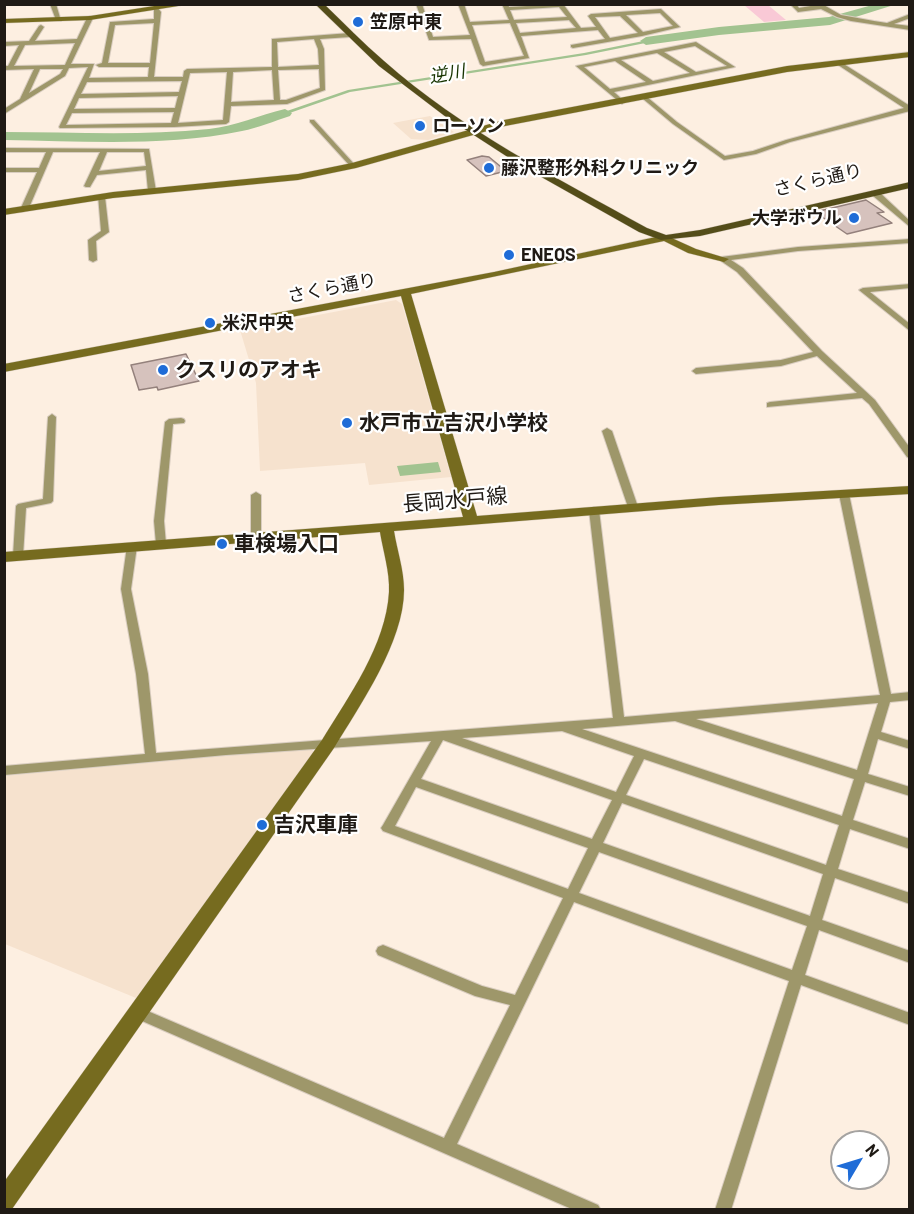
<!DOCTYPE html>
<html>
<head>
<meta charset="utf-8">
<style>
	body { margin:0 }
	#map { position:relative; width:914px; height:1214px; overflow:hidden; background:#fdefe1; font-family:Barlow,sans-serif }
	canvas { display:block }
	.frame { position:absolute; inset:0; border:6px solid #1f1a15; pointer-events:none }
	.north { position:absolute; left:830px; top:1130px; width:60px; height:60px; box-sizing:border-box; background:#fff; border:2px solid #a5a3a1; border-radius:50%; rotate:52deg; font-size:16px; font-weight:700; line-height:24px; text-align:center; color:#1f1a15 }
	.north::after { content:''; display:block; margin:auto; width:21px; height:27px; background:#1f6cd7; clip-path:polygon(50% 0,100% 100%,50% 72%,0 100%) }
</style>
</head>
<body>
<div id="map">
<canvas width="914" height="1214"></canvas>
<div class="frame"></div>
<div class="north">N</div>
</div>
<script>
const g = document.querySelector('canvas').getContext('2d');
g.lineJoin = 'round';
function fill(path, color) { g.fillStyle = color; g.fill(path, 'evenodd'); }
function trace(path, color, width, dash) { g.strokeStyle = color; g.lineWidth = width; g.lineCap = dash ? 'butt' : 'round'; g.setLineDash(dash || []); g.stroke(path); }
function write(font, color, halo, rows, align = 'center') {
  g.font = font + ' Barlow,"Noto Sans JP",sans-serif'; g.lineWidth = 4.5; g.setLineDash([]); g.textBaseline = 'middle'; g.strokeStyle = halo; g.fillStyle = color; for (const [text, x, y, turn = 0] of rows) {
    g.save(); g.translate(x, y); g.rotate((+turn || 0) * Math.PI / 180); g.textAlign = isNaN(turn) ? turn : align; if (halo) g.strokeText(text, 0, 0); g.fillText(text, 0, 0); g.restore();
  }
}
const built = new Path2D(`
	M 430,116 L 454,132 L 428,140 L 411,139 L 393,123 Z
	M 396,300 L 402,304 L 451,477 L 369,485 L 365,463 L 260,471 L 256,383 L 240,330 Z
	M 310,748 L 314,752 L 136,998 L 5,944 L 4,776 Z`);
const green = new Path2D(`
	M 744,5 L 768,5 L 786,20 L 764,22 Z`);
const water = new Path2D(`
	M 673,35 L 675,37 L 586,55 L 350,92 L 258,124 L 255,122 L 348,90 L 584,53 Z
	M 438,462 L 441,472 L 400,476 L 397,466 Z`);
const river = new Path2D(`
	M 876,4 L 897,4 L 830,25 L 719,35 L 646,45 L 640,41 L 646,37 L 719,27 L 829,17 Z
	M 285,109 L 292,113 L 290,116 C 274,121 258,128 242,131 C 165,147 83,141 4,140 L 4,132 C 72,132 141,136 209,129 C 236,126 259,115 285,109 Z`);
const building = new Path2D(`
	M 482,156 L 489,157 L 506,171 L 486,176 L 467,160 Z
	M 866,200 L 884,212 L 877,213 L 892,223 L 847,234 L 815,212 Z
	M 186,354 L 199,381 L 158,390 L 157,387 L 139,390 L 131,365 Z`);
const street = new Path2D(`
	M 50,4 L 56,4 L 61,21 L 56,20 Z
	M 416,4 L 422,4 L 433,37 L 470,35 L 458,4 L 464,4 L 470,22 L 509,20 L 502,4 L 508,4 L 509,7 L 563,4 L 581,28 L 596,27 L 588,16 L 591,14 L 661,9 L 680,27 L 642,36 L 573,48 L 571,47 L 571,45 L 605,39 L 598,30 L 521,36 L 529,58 L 483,66 L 480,64 L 471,39 L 429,40 ZM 559,7 L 567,17 L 514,20 L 510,10 ZM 660,13 L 673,26 L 643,32 L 626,15 ZM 620,16 L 638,33 L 610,38 L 595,17 ZM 569,20 L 576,28 L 520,33 L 516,23 ZM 510,23 L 524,56 L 485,62 L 472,25 Z
	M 790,4 L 796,4 L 799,8 L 822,4 L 841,15 L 874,21 L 887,23 L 910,14 L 910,18 L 894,24 L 910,26 L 910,30 L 851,21 L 837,17 L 821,9 L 798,12 Z
	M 157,7 L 161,12 L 154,77 L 183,77 L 184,71 L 187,69 L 272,67 L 272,39 L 350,33 L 353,35 L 350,37 L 320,39 L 324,49 L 325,90 L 287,104 L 231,106 L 229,122 L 226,124 L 174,127 L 60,128 L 59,127 L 88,67 L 69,68 L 65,76 L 4,114 L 4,109 L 20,99 L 34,69 L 4,70 L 4,66 L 8,66 L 19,45 L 4,46 L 4,42 L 29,41 L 39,26 L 41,25 L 44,27 L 35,41 L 77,39 L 87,18 L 90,16 L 93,18 L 71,64 L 94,64 L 89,78 L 148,77 L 149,67 L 99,67 L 96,65 L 102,63 L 110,22 L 154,19 L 154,9 ZM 154,23 L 150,63 L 108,63 L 115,25 ZM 314,39 L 318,49 L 319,65 L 278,67 L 277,42 ZM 75,43 L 65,65 L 14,66 L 25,45 ZM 40,69 L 63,69 L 60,74 L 29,93 ZM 319,69 L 320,88 L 286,100 L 280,100 L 278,70 ZM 272,70 L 274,100 L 231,102 L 233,72 ZM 227,72 L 223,120 L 178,123 L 190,73 ZM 182,81 L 179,92 L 81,94 L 87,82 ZM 178,96 L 175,108 L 74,109 L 79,98 ZM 174,112 L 171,123 L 66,125 L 72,113 Z
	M 696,42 L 735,67 L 614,92 L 625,102 L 622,104 L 576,66 ZM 695,46 L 727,66 L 696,72 L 664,52 ZM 657,53 L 690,73 L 653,81 L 621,60 ZM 615,61 L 646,82 L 610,89 L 584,67 Z
	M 835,61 L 839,61 L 910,106 L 910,111 L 790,142 L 756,154 L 724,160 L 673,124 L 642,98 L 647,97 L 677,122 L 725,156 L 753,151 L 786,140 L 904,108 L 835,63 Z
	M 310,120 L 314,120 L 355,165 L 355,167 L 351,167 L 310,122 Z
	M 4,148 L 149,149 L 156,191 L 152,193 L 148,191 L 146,170 L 97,175 L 90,187 L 86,187 L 84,186 L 100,152 L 53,152 L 28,210 L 21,212 L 20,210 L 37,172 L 4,172 L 4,168 L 39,168 L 46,152 L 4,152 ZM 107,152 L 144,152 L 146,166 L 99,171 Z
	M 872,191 L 878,191 L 910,221 L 910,227 L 872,195 Z
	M 98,195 L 105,197 L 109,232 L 96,241 L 97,260 L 93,262 L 89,260 L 88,240 L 101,231 Z
	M 910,239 L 910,243 L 798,251 L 731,260 L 743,268 L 822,351 L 875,400 L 910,448 L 910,458 L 907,457 L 869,404 L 862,398 L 767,407 L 767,403 L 770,402 L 857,393 L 817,356 L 781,366 L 696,374 L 692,371 L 696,368 L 781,360 L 813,352 L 737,272 L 721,261 L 721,257 L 798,247 Z
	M 910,284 L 910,288 L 870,292 L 910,324 L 910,331 L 859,290 L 863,288 Z
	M 52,414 L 56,417 L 53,501 L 51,503 L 26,508 L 23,556 L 18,559 L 13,556 L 16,506 L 18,504 L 43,499 L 48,417 Z
	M 181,418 L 184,419 L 185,421 L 184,423 L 173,424 L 164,521 L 166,544 L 161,547 L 156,544 L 154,521 L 165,422 L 169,419 Z
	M 607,428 L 612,431 L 638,507 L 636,509 L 630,509 L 628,507 L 602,431 Z
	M 844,491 L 849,494 L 891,694 L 910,692 L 910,700 L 890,702 L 881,732 L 910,741 L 910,749 L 878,739 L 868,774 L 910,787 L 910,796 L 865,782 L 853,820 L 910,839 L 910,849 L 850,829 L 838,869 L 910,893 L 910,904 L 835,878 L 822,920 L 910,951 L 910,963 L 819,930 L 805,975 L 910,1013 L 910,1025 L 801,985 L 731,1210 L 715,1210 L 789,981 L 574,902 L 457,1144 L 598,1205 L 601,1210 L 574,1210 L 133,1017 L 131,1013 L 133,1009 L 138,1007 L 143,1009 L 444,1138 L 510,1005 L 475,996 L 378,955 L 376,951 L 378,947 L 383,945 L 388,947 L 482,986 L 515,995 L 563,898 L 383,831 L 381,828 L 383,825 L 431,741 L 226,755 L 4,775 L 4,766 L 145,754 L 136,674 L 121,589 L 127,546 L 132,543 L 137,546 L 131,589 L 148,674 L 156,753 L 613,718 L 589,510 L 594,507 L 599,510 L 624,717 L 880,695 L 839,494 ZM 878,703 L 857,770 L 696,719 ZM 675,721 L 854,779 L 842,816 L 582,729 ZM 562,731 L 634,756 L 616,792 L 462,738 ZM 443,740 L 612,800 L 592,839 L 421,779 ZM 644,759 L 839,825 L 826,865 L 626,795 ZM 416,787 L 588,848 L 568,889 L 395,826 ZM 622,803 L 823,874 L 810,916 L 603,843 ZM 599,852 L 807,926 L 792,970 L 579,893 Z
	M 256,492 L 261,495 L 261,536 L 256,539 L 251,536 L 251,495 Z`);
const secondary = new Path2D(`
	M 167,4 L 191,4 L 90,20 L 4,23 L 4,19 L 90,16 Z
	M 910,52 L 910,57 L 787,72 L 505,126 L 356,168 L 298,180 L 113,198 L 4,215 L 4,209 L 113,192 L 298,174 L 352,163 L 504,120 L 787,66 Z
	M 665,235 L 696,249 L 729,259 L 724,262 L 688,253 L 664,241 L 411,294 L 477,516 L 719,497 L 910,486 L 910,494 L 719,505 L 394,531 C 397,550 404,570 404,590 C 404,642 360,705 334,748 L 12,1209 L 4,1210 L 4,1182 L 322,740 C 349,696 386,645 389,592 C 390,572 383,551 380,532 L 4,562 L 4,552 L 463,517 L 401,296 L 4,372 L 4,364 L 494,272 Z`);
const primary = new Path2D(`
	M 315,4 L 324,4 C 344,23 363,43 384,61 C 462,130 557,178 647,228 L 666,235 L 700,230 L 910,182 L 910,188 L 700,236 L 661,240 L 639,232 L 520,165 L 446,117 L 379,66 Z`);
const markers = [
	[358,22,6,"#1f6cd7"],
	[420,126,6,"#1f6cd7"],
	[489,168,6,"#1f6cd7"],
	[854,218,6,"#1f6cd7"],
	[509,255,6,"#1f6cd7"],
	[210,323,6,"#1f6cd7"],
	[163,370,6,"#1f6cd7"],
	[347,423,6,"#1f6cd7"],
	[222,544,6,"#1f6cd7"],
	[262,825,6,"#1f6cd7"]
];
const farPoinames = [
	["笠原中東",370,22],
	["ローソン",432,126],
	["藤沢整形外科クリニック",501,168],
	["大学ボウル",842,218,"right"],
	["ENEOS",521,255],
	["米沢中央",222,323]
];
const farWaternames = [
	["逆川",447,74,-10]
];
const farStreetnames = [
	["さくら通り",818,180,-13],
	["さくら通り",332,288,-11]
];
const poiNames = [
	["クスリのアオキ",175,370],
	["水戸市立吉沢小学校",359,423],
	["車検場入口",234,544],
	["吉沢車庫",274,825]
];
const streetNames = [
	["長岡水戸線",455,500,-5]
];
fill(built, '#f6e2ce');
fill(green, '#f9c9d6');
fill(water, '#a2c390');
fill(river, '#a2c390');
fill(building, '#d6c2bd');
trace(building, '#94817c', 1.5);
trace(street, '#d9cdc0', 2);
trace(secondary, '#d9cdc0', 1);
trace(primary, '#d9cdc0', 1);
fill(street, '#9e976a');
fill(secondary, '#766b1f');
fill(primary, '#544d19');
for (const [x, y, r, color] of markers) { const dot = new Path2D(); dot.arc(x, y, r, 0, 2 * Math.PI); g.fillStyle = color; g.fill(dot); trace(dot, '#fff', 2); }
write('bold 18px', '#1f1a15', '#fff', farPoinames, 'left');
write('italic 18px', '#173400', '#fff', farWaternames);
write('18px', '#1f1a15', '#fff', farStreetnames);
write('bold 21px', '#1f1a15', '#fff', poiNames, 'left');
write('21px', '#1f1a15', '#fff', streetNames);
</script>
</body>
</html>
